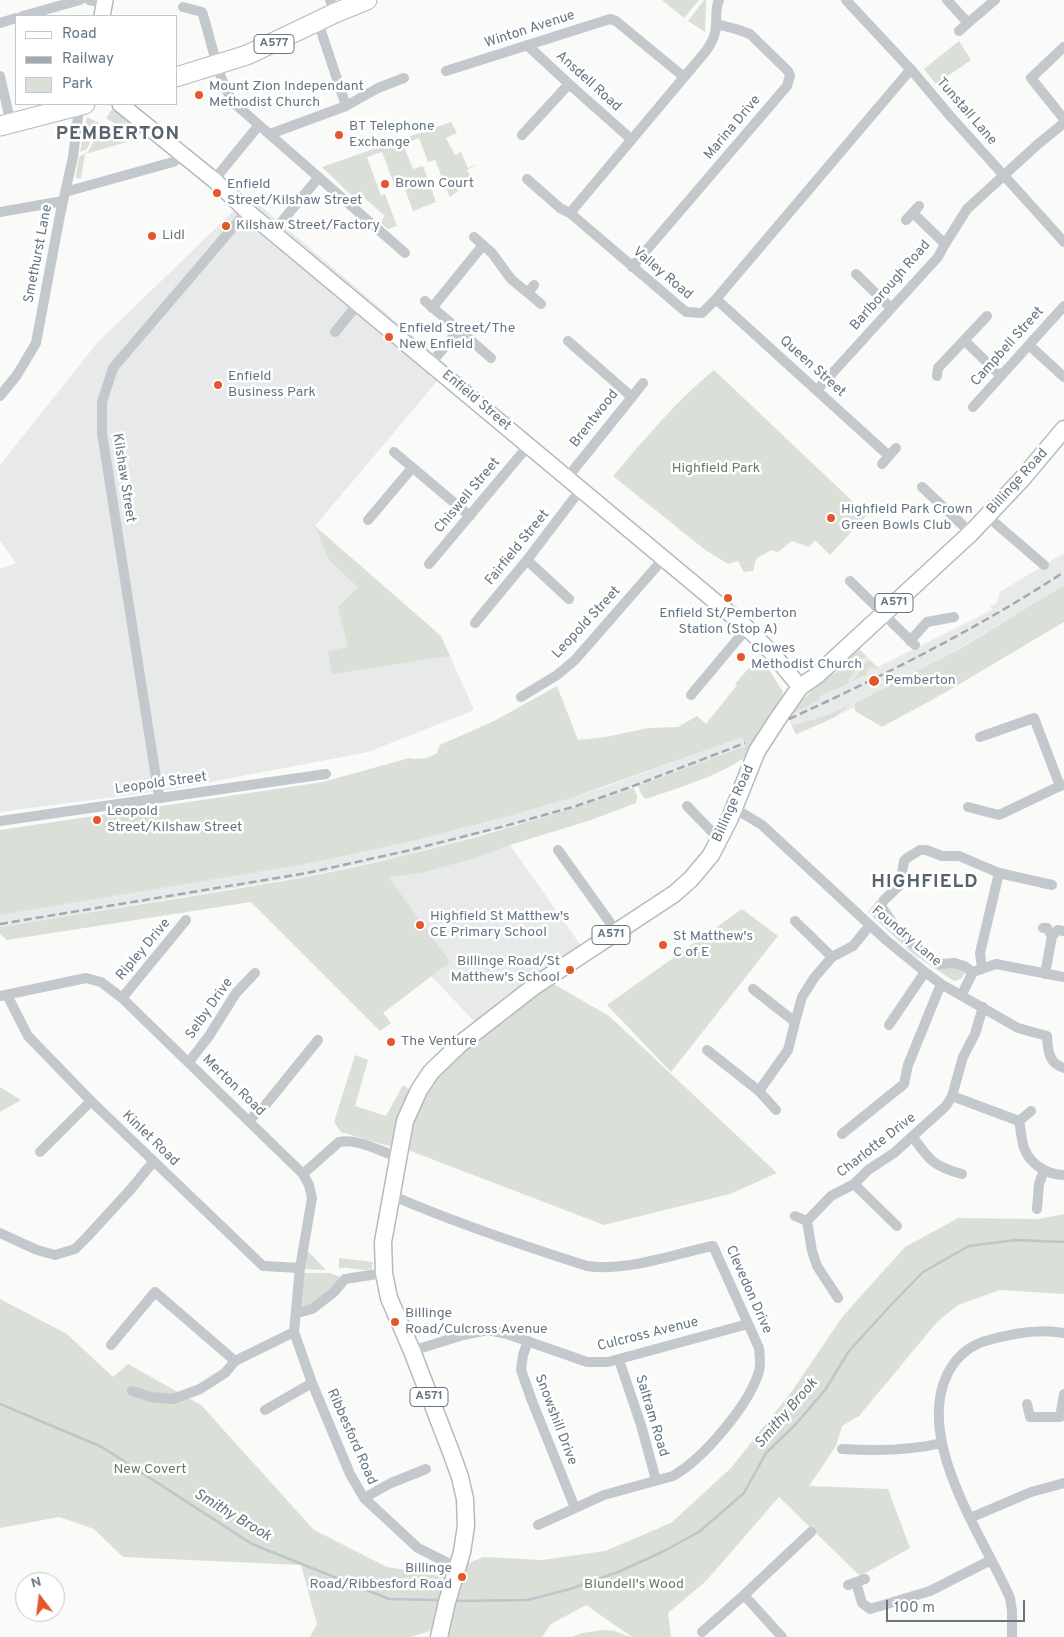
<!DOCTYPE html>
<html>
<head>
<meta charset="utf-8">
<style>
	body { margin:0 }
	#map { position:relative; width:1064px; height:1637px; overflow:hidden; background:#fafaf8; font-family:Overpass,sans-serif }
	canvas { display:block }
	.legend { position:absolute; left:15px; top:15px; width:162px; height:90px; box-sizing:border-box; background:#fff; border:1px solid #c1c8cd; margin:0; padding:6px 9px; list-style:none; font-size:15px; color:#657683 }
	.legend li { display:flex; align-items:center; gap:10px; height:25px }
	.legend b { width:25px; border:1px solid #c1c8cd }
	.north { position:absolute; left:15px; top:1572px; width:50px; height:50px; box-sizing:border-box; background:#fff; border:1px solid #c1c8cd; border-radius:50%; rotate:345deg; font-size:14px; font-weight:700; line-height:20px; text-align:center; color:#657683 }
	.north::after { content:''; display:block; margin:auto; width:18px; height:22px; background:#e4572e; clip-path:polygon(50% 0,100% 100%,50% 72%,0 100%) }
	.scale { position:absolute; left:886px; top:1600px; width:139px; height:22px; box-sizing:border-box; border:2px solid #657683; border-top:0; padding-left:6px; font-size:15px; line-height:18px; white-space:nowrap; color:#657683; -webkit-text-stroke:4px #fff; paint-order:stroke }
</style>
</head>
<body>
<div id="map">
<canvas width="1064" height="1637"></canvas>
<ul class="legend">
<li><b style="height:6px;background:#fff"></b>Road</li>
<li><b style="height:6px;background:#a2aab0"></b>Railway</li>
<li><b style="height:14px;background:#dadfd7"></b>Park</li>
</ul>
<div class="north">N</div>
<div class="scale">100 m</div>
</div>
<script>
const g = document.querySelector('canvas').getContext('2d');
g.lineJoin = 'round';
function fill(path, color) { g.fillStyle = color; g.fill(path, 'evenodd'); }
function trace(path, color, width, dash) { g.strokeStyle = color; g.lineWidth = width; g.lineCap = dash ? 'butt' : 'round'; g.setLineDash(dash || []); g.stroke(path); }
function write(font, color, halo, rows, align = 'center') {
  g.font = font + ' Overpass,sans-serif'; g.lineWidth = 5; g.setLineDash([]); g.textBaseline = 'middle'; g.strokeStyle = halo; g.fillStyle = color; for (const [text, x, y, turn = 0] of rows) {
    g.save(); g.translate(x, y); g.rotate((+turn || 0) * Math.PI / 180); g.textAlign = isNaN(turn) ? turn : align; if (halo) g.strokeText(text, 0, 0); g.fillText(text, 0, 0); g.restore();
  }
}
const built = new Path2D(`
	M 249,196 L 449,367 L 315,526 L 329,560 L 359,587 L 348,647 L 332,673 L 450,656 L 474,710 L 368,752 L 174,789 L 0,812 L 0,569 L 16,563 L 0,541 L 0,465 L 97,343 Z
	M 1064,553 L 1064,585 L 914,676 L 835,717 L 796,735 L 787,715 L 857,647 L 878,667 L 992,610 L 990,606 L 996,604 L 1000,592 Z
	M 742,736 L 746,746 L 675,773 L 577,808 L 406,855 L 307,876 L 0,927 L 0,915 L 306,864 L 404,843 L 502,818 L 603,788 Z
	M 510,845 L 582,947 L 475,1022 L 431,976 L 383,1013 L 391,1023 L 380,1031 L 251,902 L 421,873 L 473,859 Z`);
const green = new Path2D(`
	M 662,0 L 699,0 L 684,18 Z
	M 704,0 L 706,0 L 705,32 L 688,21 Z
	M 959,41 L 971,60 L 936,84 L 924,69 Z
	M 113,108 L 148,134 C 132,137 119,126 106,118 Z
	M 87,117 L 99,123 L 87,149 L 80,152 Z
	M 451,122 L 457,133 L 446,138 L 455,155 L 461,152 L 468,168 L 479,163 L 467,170 L 472,178 L 457,187 L 458,191 L 450,197 L 435,160 L 428,162 L 419,138 L 403,144 L 413,169 L 423,166 L 436,202 L 413,211 L 404,187 L 396,189 L 382,152 L 367,157 L 381,196 L 385,194 L 397,226 L 388,229 L 380,222 L 385,216 L 362,196 L 357,201 L 322,167 Z
	M 103,124 L 134,140 L 85,154 L 81,178 L 77,179 L 76,176 L 79,157 L 88,152 Z
	M 714,370 L 867,515 L 830,555 L 815,540 L 809,547 L 792,541 L 778,552 L 771,550 L 756,559 L 753,571 L 744,572 L 738,561 L 728,564 L 704,549 L 613,476 C 645,439 675,402 714,370 Z
	M 315,526 L 441,636 L 450,656 L 332,674 L 328,651 L 348,647 L 338,607 L 358,587 L 329,560 Z
	M 1064,585 L 1064,622 L 946,692 L 882,727 L 855,711 L 854,704 L 958,650 Z
	M 857,647 L 866,656 L 862,659 L 834,671 L 832,671 Z
	M 760,655 L 783,692 C 776,715 752,732 747,756 C 717,777 680,787 646,799 L 642,796 L 638,786 L 746,746 L 742,737 L 574,797 L 502,818 L 404,843 L 306,864 L 0,915 L 0,830 L 323,782 L 409,758 C 421,760 427,759 437,753 L 440,745 L 494,721 L 557,686 L 578,740 L 606,737 L 648,728 L 678,727 L 697,716 L 706,724 L 737,685 L 735,684 Z
	M 870,661 L 878,668 L 876,669 L 873,667 L 867,669 L 867,674 L 853,681 L 865,663 Z
	M 860,663 L 847,684 L 820,696 L 819,700 L 790,715 L 789,713 L 826,677 Z
	M 850,704 L 835,717 L 796,734 L 792,726 L 828,715 Z
	M 634,788 L 637,796 L 636,803 L 594,819 L 510,845 L 473,859 L 421,873 L 389,878 L 450,962 L 383,1013 L 391,1023 L 380,1031 L 251,902 L 7,940 L 0,934 L 0,927 C 102,910 204,895 306,877 C 417,856 527,824 634,788 Z
	M 877,900 C 879,907 878,913 882,919 C 890,929 921,959 931,964 C 939,969 949,967 958,967 L 965,973 C 962,979 959,980 954,981 L 913,954 L 868,912 Z
	M 742,909 L 778,936 L 671,1072 L 607,1005 Z
	M 552,983 L 609,1016 L 777,1173 L 730,1194 L 604,1225 L 408,1150 L 416,1112 L 426,1093 L 445,1065 Z
	M 355,1055 L 368,1060 L 355,1106 L 386,1116 L 403,1085 L 409,1090 L 392,1147 L 341,1132 L 334,1122 Z
	M 0,1087 L 21,1100 L 0,1112 Z
	M 1064,1214 L 1064,1294 L 1000,1290 L 958,1305 L 937,1322 L 859,1416 L 842,1426 L 836,1446 L 809,1486 L 888,1489 L 910,1548 L 860,1576 L 779,1497 L 706,1581 L 668,1613 L 671,1637 L 632,1637 L 586,1605 L 551,1624 L 542,1637 L 440,1637 L 460,1578 L 467,1564 L 483,1557 L 542,1560 L 605,1551 L 671,1523 L 731,1468 L 792,1391 L 843,1316 L 905,1247 L 958,1218 L 1038,1219 Z
	M 307,1250 L 326,1270 L 304,1269 Z
	M 339,1258 L 373,1262 L 372,1269 C 361,1272 350,1267 339,1268 Z
	M 303,1273 L 330,1273 L 345,1279 L 312,1307 L 296,1308 Z
	M 0,1299 L 67,1334 L 113,1377 L 128,1364 L 201,1405 L 314,1530 L 387,1567 L 453,1578 L 440,1628 L 410,1637 L 310,1637 L 317,1624 L 301,1565 L 123,1557 L 94,1529 L 59,1517 L 0,1528 Z
	M 602,1630 L 615,1631 L 630,1637 L 572,1637 L 582,1633 Z`);
const stream = new Path2D(`
	M 0,1404 L 102,1447 L 252,1544 L 389,1599 L 438,1600
	M 455,1601 L 528,1600 L 570,1589 L 618,1572 L 662,1552 L 699,1532 L 744,1493 L 766,1453 L 795,1425 L 825,1390 L 849,1351 L 890,1306 L 923,1272 L 969,1246 L 1015,1240 L 1064,1242`);
const street = new Path2D(`
	M 89,0 L 105,3
	M 330,0 L 335,13
	M 846,0 L 914,73 L 951,117 L 1064,242
	M 947,0 L 968,23 L 995,0
	M 183,7 L 202,12 C 212,41 217,80 235,104 L 405,253
	M 23,16 L 80,0
	M 0,23 L 16,18
	M 959,31 L 968,23
	M 527,45 L 569,84 L 631,139
	M 1064,47 L 1031,78 L 1064,119
	M 446,71 L 610,19 L 616,21 L 684,77
	M 0,76 L 11,124
	M 346,106 L 378,88 L 404,78
	M 270,134 L 346,106 L 318,22
	M 522,135 L 569,84
	M 527,179 L 560,208 L 570,213 L 686,312 L 702,313 L 716,299 L 911,69
	M 214,180 L 259,125
	M 65,192 L 173,162 L 184,155
	M 0,212 L 63,201
	M 570,213 L 706,51 C 712,43 716,34 716,24 C 717,15 715,9 719,0
	M 913,213 L 945,244
	M 906,220 L 919,206
	M 273,232 L 319,177
	M 474,237 L 492,253 L 511,279 L 528,293
	M 632,267 L 787,86 L 790,76 L 788,71 L 750,34 L 736,29 L 716,24
	M 856,274 L 891,308
	M 534,285 L 528,293 L 541,304
	M 716,299 L 889,456
	M 425,301 L 459,330 L 431,363
	M 432,308 L 483,245
	M 459,330 L 491,358
	M 335,332 L 358,304
	M 965,341 L 1001,376
	M 1029,345 L 1064,377
	M 937,376 L 938,368 L 987,316
	M 817,390 L 938,257 L 945,244 L 967,209 L 1037,145 L 1064,123
	M 0,396 L 17,375 L 36,343 L 60,215 L 73,157 L 78,116 L 76,106
	M 632,397 L 643,383
	M 973,407 L 1064,306
	M 394,452 L 470,516
	M 882,464 L 896,448
	M 567,478 L 632,397 L 568,341
	M 922,487 L 971,533
	M 987,516 L 1044,565
	M 368,520 L 412,468
	M 527,560 L 569,599
	M 429,564 L 528,446
	M 850,581 L 915,645
	M 475,623 L 527,560 L 581,489
	M 910,641 L 927,622 L 954,617
	M 691,695 L 747,628
	M 521,697 L 557,675 L 575,660 L 664,558
	M 980,737 L 1034,718 L 1060,786
	M 159,797 L 102,433 L 102,402 L 113,368 L 247,211
	M 687,806 L 719,839
	M 968,807 L 999,815 L 1060,786 L 1064,785
	M 734,808 L 762,825 L 886,940 L 925,972 L 941,984 L 1018,1028 L 1047,1036 C 1048,1050 1048,1063 1064,1068
	M 0,821 L 326,774
	M 558,850 L 616,931
	M 795,921 L 832,957 L 853,946 L 870,925
	M 1043,928 L 1047,928 L 1052,936 L 1045,974
	M 1052,936 L 1058,930 L 1064,931
	M 982,968 L 980,953 L 999,873
	M 973,972 L 964,966 L 955,963 L 940,964 L 913,944 L 897,929 L 881,906 L 884,900 L 900,885 L 904,861 L 907,858 L 920,850 L 926,850 L 942,856 L 959,856 L 999,873 L 1052,885
	M 753,989 L 795,1022 L 802,997 L 814,978 L 832,957
	M 962,994 L 973,972 L 996,964 L 1064,977
	M 7,995 L 28,1036 L 91,1101 L 263,1266 L 300,1268
	M 0,996 L 86,978 L 101,982 L 122,998 L 303,1174 L 309,1185 L 312,1198 L 300,1268 L 294,1332 L 312,1383 L 350,1474 L 364,1498 L 418,1548 L 458,1568
	M 122,998 L 186,920
	M 889,1025 L 925,972
	M 707,1050 L 759,1091 L 788,1050 L 795,1022
	M 189,1062 L 209,1036 L 236,993 L 255,973
	M 759,1091 L 776,1110
	M 952,1096 L 1019,1121 C 1021,1129 1021,1139 1024,1148 C 1030,1164 1047,1175 1064,1175
	M 249,1120 L 263,1108 L 318,1040
	M 1019,1121 L 1031,1111
	M 842,1134 L 904,1084 L 908,1065 L 941,984
	M 913,1137 C 930,1161 933,1166 962,1174
	M 40,1152 L 91,1101
	M 303,1174 L 339,1142 C 357,1138 380,1151 397,1157
	M 854,1184 L 897,1226
	M 391,1195 C 455,1223 521,1245 587,1266 C 628,1272 673,1254 713,1246 L 759,1348 C 760,1356 761,1363 759,1371 C 750,1404 703,1459 673,1476 L 604,1495 L 538,1525
	M 1037,1209 L 1039,1184 L 1044,1170
	M 795,1216 L 807,1221
	M 0,1233 L 37,1250 L 55,1255 L 75,1249 L 87,1237 L 131,1189 L 153,1162
	M 838,1298 L 817,1266 L 812,1251 L 807,1221 L 831,1196 L 854,1184 L 868,1170 L 894,1153 L 946,1106 L 952,1096 L 963,1057 L 975,1034 L 983,1007
	M 301,1312 L 312,1309 L 334,1292 L 345,1279 L 384,1273
	M 528,1341 L 523,1355 L 521,1370 L 532,1401 L 575,1508
	M 111,1345 L 155,1292 L 235,1361
	M 412,1351 L 463,1335 L 488,1330 L 507,1334 L 587,1362 L 608,1362 L 748,1324
	M 619,1360 L 641,1425 L 656,1480
	M 132,1391 L 151,1397 L 173,1399 L 200,1389 L 225,1373 L 235,1361 L 294,1332
	M 1027,1404 L 1030,1417 L 1060,1417 L 1064,1394
	M 265,1410 L 312,1383
	M 842,1449 C 876,1451 909,1451 942,1443
	M 364,1498 L 391,1483 L 426,1469
	M 970,1518 L 1031,1492 L 1064,1483
	M 856,1582 L 862,1603 L 870,1609 L 930,1591 L 991,1560
	M 848,1585 L 865,1579
	M 744,1595 L 811,1532
	M 702,1632 L 744,1595 L 782,1637
	M 1012,1637 L 1012,1611 L 1010,1598 C 984,1538 915,1442 947,1375 C 955,1358 967,1347 985,1341 C 1009,1334 1039,1328 1064,1333`);
const secondary = new Path2D(`
	M 102,16 L 105,0
	M 120,104 L 214,180 L 247,211 C 414,350 581,489 747,628 L 773,654 L 800,687`);
const primary = new Path2D(`
	M 439,1637 L 447,1602 L 462,1552 L 466,1526 L 465,1499 L 460,1477 L 451,1452 L 412,1351 L 389,1298 L 384,1273 L 383,1242 L 405,1121 L 419,1090 L 431,1072 L 460,1044 L 536,985 L 674,894 L 691,879 L 711,855 L 730,818 L 757,751 L 777,720 L 800,687 L 816,676 L 971,533 L 1022,479 L 1064,429`);
const highway = new Path2D(`
	M 176,77 L 247,55 L 335,13 L 367,0
	M 0,126 L 85,104`);
const rail = new Path2D(`
	M 789,719 C 883,676 977,629 1064,572
	M 0,924 L 307,873 L 406,851 L 505,826 L 576,806 L 628,788 L 745,743`);
const markers = [
	[199,95,5,"#e4572e"],
	[339,135,5,"#e4572e"],
	[385,184,5,"#e4572e"],
	[217,193,5,"#e4572e"],
	[226,226,5,"#e4572e"],
	[152,236,5,"#e4572e"],
	[389,337,5,"#e4572e"],
	[218,385,5,"#e4572e"],
	[831,518,5,"#e4572e"],
	[728,598,5,"#e4572e"],
	[741,657,5,"#e4572e"],
	[874,681,6,"#e4572e"],
	[97,820,5,"#e4572e"],
	[420,925,5,"#e4572e"],
	[663,945,5,"#e4572e"],
	[570,970,5,"#e4572e"],
	[391,1042,5,"#e4572e"],
	[395,1322,5,"#e4572e"],
	[462,1577,5,"#e4572e"]
];
const shields = [
	[274,44,40],
	[894,603,38],
	[611,935,38],
	[429,1397,38]
];
const shieldNames = [
	["A577",274,44],
	["A571",894,603],
	["A571",611,935],
	["A571",429,1397]
];
const streetNames = [
	["Winton Avenue",530,30,-18],
	["Ansdell Road",588,82,42],
	["Tunstall Lane",966,112,49],
	["Marina Drive",733,128,-50],
	["Smethurst Lane",39,254,-79],
	["Valley Road",662,274,40],
	["Barlborough Road",891,286,-49],
	["Campbell Street",1008,347,-48],
	["Queen Street",812,367,42],
	["Enfield Street",476,401,40],
	["Brentwood",595,419,-52],
	["Kilshaw Street",123,478,81],
	["Billinge Road",1018,482,-48],
	["Chiswell Street",468,496,-50],
	["Fairfield Street",518,548,-51],
	["Leopold Street",587,623,-47],
	["Leopold Street",161,784,-8],
	["Billinge Road",734,804,-66],
	["Foundry Lane",906,937,40],
	["Ripley Drive",144,950,-50],
	["Selby Drive",210,1009,-55],
	["Merton Road",233,1086,44],
	["Kinlet Road",150,1139,44],
	["Charlotte Drive",877,1146,-38],
	["Clevedon Drive",748,1290,66],
	["Culcross Avenue",648,1335,-14],
	["Saltram Road",651,1416,73],
	["Snowshill Drive",555,1420,69],
	["Ribbesford Road",351,1437,66]
];
const poiNames = [
	["Mount Zion Independant",209,87],
	["Methodist Church",209,103],
	["BT Telephone",349,127],
	["Exchange",349,143],
	["Brown Court",395,184],
	["Enfield",227,185],
	["Street/Kilshaw Street",227,201],
	["Kilshaw Street/Factory",236,226],
	["Lidl",162,236],
	["Enfield Street/The",399,329],
	["New Enfield",399,345],
	["Enfield",228,377],
	["Business Park",228,393],
	["Highfield Park Crown",841,510],
	["Green Bowls Club",841,526],
	["Enfield St/Pemberton",728,614,"center"],
	["Station (Stop A)",728,630,"center"],
	["Clowes",751,649],
	["Methodist Church",751,665],
	["Pemberton",885,681],
	["Leopold",107,812],
	["Street/Kilshaw Street",107,828],
	["Highfield St Matthew's",430,917],
	["CE Primary School",430,933],
	["St Matthew's",673,937],
	["C of E",673,953],
	["Billinge Road/St",560,962,"right"],
	["Matthew's School",560,978,"right"],
	["The Venture",401,1042],
	["Billinge",405,1314],
	["Road/Culcross Avenue",405,1330],
	["Billinge",452,1569,"right"],
	["Road/Ribbesford Road",452,1585,"right"]
];
const parkNames = [
	["Highfield Park",716,469],
	["New Covert",150,1470],
	["Blundell's Wood",634,1585]
];
const waterNames = [
	["Smithy Brook",787,1414,-49],
	["Smithy Brook",232,1516,31]
];
const districtNames = [
	["PEMBERTON",118,135],
	["HIGHFIELD",925,883]
];
fill(built, '#e8e9e9');
fill(green, '#dadfd7');
trace(stream, '#bbc7cb', 2.5);
trace(secondary, '#b3babf', 18);
trace(primary, '#b5babe', 19);
trace(highway, '#b4b9bd', 21);
trace(street, '#c3c8cc', 10);
trace(secondary, '#fff', 15);
trace(primary, '#fff', 16);
trace(highway, '#fff', 19);
trace(rail, '#a2aab0', 2.5, [8, 4]);
for (const [x, y, r, color] of markers) { const dot = new Path2D(); dot.arc(x, y, r, 0, 2 * Math.PI); g.fillStyle = color; g.fill(dot); trace(dot, '#fff', 2); }
for (const [x, y, w] of shields) { const box = new Path2D(); box.roundRect(x - w / 2, y - 9.5, w, 19, 4); g.fillStyle = '#fff'; g.fill(box); trace(box, '#657683', 1); }
write('bold 12px', '#657683', null, shieldNames);
write('14px', '#657683', '#fff', streetNames);
write('14px', '#657683', '#fff', poiNames, 'left');
write('14px', '#687a64', '#fff', parkNames);
write('italic 15px', '#60757c', '#fff', waterNames);
g.letterSpacing = '1px';
write('bold 19px', '#57646e', '#fff', districtNames);
g.letterSpacing = '0px';
</script>
</body>
</html>
